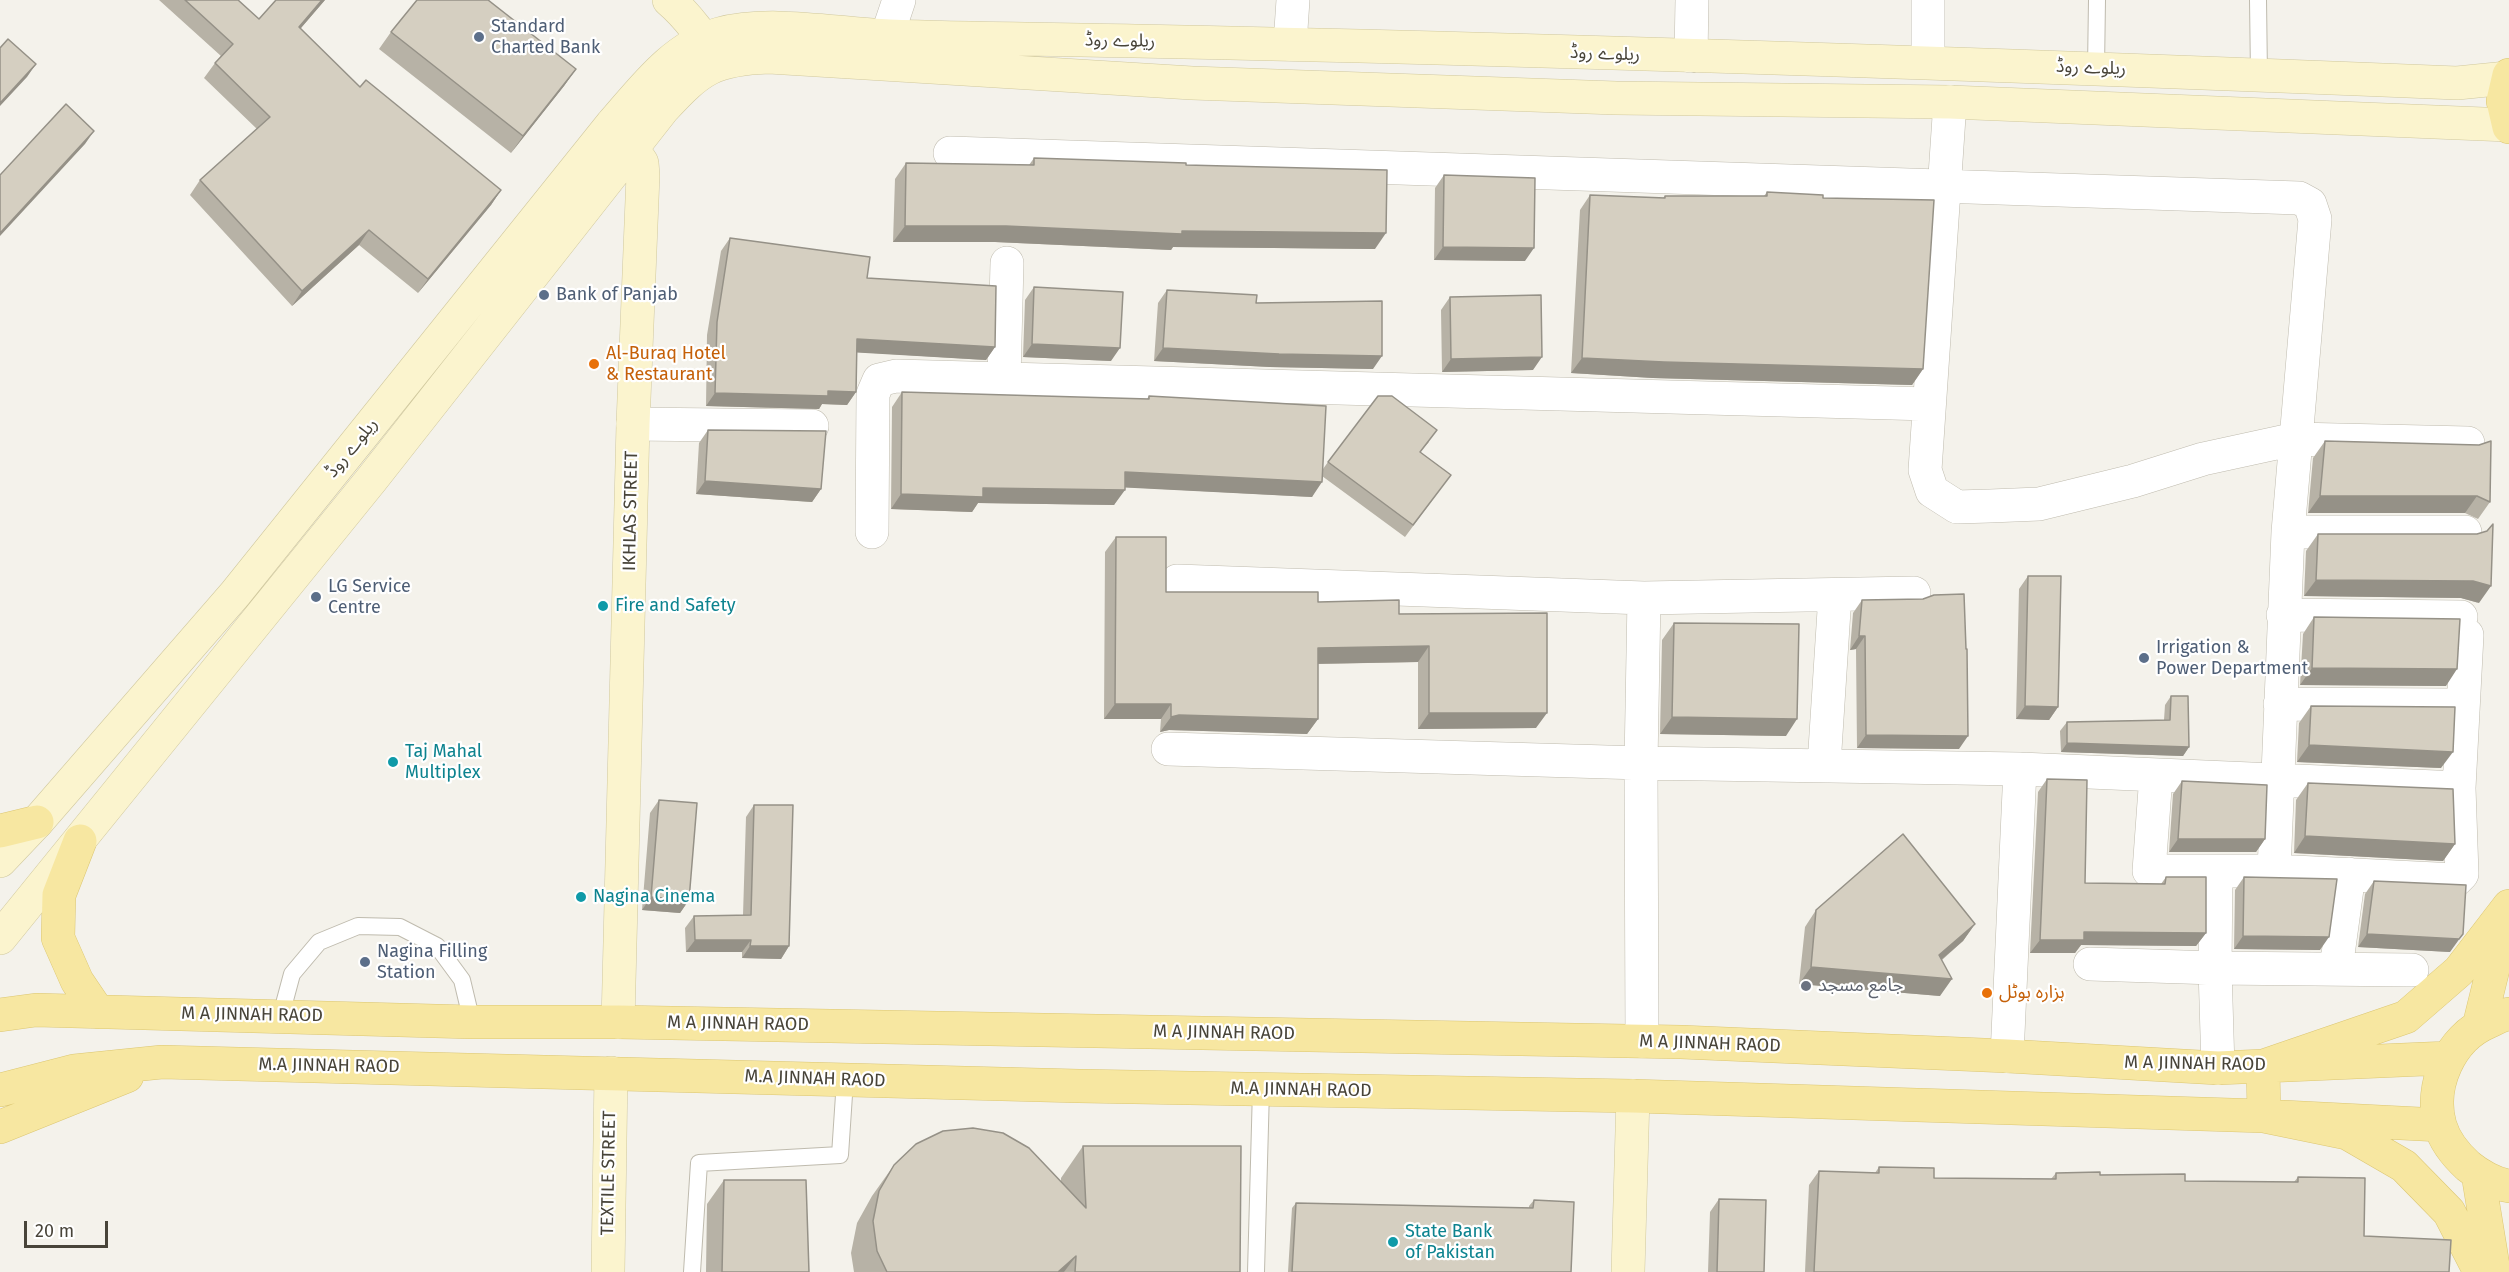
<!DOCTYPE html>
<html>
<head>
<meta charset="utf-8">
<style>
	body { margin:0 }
	#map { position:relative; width:2509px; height:1272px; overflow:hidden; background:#f4f2eb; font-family:"Fira Sans",sans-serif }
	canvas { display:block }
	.scale { position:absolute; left:24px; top:1221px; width:84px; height:27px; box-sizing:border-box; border:3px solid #484439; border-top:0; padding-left:8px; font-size:18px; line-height:21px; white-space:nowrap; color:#484439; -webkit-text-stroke:4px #fff; paint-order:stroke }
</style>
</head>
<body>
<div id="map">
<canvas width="2509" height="1272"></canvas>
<div class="scale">20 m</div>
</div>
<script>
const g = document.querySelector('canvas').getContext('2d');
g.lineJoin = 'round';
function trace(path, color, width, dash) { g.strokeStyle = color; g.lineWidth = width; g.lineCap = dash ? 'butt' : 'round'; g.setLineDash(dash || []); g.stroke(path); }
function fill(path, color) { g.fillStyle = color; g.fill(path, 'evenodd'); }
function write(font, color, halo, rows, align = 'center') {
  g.font = font + ' "Fira Sans","Noto Sans Arabic",sans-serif'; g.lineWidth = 4.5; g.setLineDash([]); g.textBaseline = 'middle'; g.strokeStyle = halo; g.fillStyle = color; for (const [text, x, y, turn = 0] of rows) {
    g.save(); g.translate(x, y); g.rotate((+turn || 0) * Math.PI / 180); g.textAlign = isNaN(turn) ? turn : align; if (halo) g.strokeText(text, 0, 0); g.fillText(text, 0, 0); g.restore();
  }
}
const lane = new Path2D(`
	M 2258,0 L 2259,75
	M 2096,68 L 2097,0
	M 281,1015 L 292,974 L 319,942 L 358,926 L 400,927 L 437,946 L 462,980 L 472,1022
	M 692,1272 L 699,1163 L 840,1155 L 845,1080
	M 1256,1272 L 1261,1089`);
const street = new Path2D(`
	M 887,36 L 899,0
	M 1290,44 L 1293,0
	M 1691,56 L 1692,0
	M 1928,62 L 1928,0
	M 1950,102 L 1925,470 L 1932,491 L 1957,507 L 1990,506 L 2039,504 L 2133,481 L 2203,459 L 2295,439 L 2468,443
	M 950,153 L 2299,198 L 2310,204 L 2315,219 L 2288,532 L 2274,871 L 2456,880 L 2462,874 L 2459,788 L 2467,635
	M 1004,379 L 1007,263
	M 633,424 L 812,426
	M 872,532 L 873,394 L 879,380 L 896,376 L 1929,404
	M 2288,532 L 2465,532
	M 1177,581 L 1644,598 L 1914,593
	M 2283,615 L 2461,617
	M 2280,704 L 2448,705
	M 1168,749 L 1641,763 L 2020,769 L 2459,788
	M 1824,765 L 1835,595
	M 2156,775 L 2149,871 L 2274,871
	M 2090,964 L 2215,968 L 2216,871
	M 2336,969 L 2349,874
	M 1642,1041 L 1641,763 L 1644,598
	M 2007,1056 L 2020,769
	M 2218,1068 L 2215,968 L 2412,970`);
const secondary = new Path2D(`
	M 669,0 C 689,17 703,38 717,59
	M 0,861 L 37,822 L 235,594 L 612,124 C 642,90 673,47 719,34 C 770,20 836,34 889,36 C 971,39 1053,39 1135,41 C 1576,50 2016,65 2457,83 L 2507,78
	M 0,938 L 372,479 L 663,109 C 700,69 713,59 769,57 L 1192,83 L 1616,98 L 1950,102 L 2508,125
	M 618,1022 L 633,424 L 643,175 L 642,163 L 632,148
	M 608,1272 L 611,1073
	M 1628,1272 L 1633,1096`);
const primary = new Path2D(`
	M 2509,75 L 2503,101 L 2509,127
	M 0,831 L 37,822
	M 80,841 L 59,895 L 58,938 L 77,981 L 98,1012
	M 2509,1014 C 2501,1015 2495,1019 2488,1022 C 2450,1038 2429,1086 2440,1125 C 2445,1142 2456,1155 2468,1166 C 2479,1175 2495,1184 2509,1186
	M 0,1015 L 36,1010 L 472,1022 L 618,1022 L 1681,1042 L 2007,1056 L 2218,1068 L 2448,1058
	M 2479,1026 L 2505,920
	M 0,1090 L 74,1071 L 162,1062 L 1079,1086 L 1633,1096 L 2264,1116 L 2440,1125
	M 0,1127 L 127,1076
	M 2478,1174 L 2494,1272
	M 2480,1272 L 2449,1212 L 2404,1166 L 2347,1133 L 2264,1116 L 2263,1066 L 2406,1017 L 2459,971 L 2509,906`);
const wall = new Path2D(`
	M 159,0 L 238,0 L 259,19 L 276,0 L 325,0 L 300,29 L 360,87 L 501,190 L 491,205 L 418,293 L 359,245 L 292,306 L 190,195 L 200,180 L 257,129 L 204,78 L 215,63 L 221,56 Z
	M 391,32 L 576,69 L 564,86 L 511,153 L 379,49 Z
	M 1034,158 L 1186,165 L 1375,249 L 1173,247 L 1171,250 L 995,242 L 893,242 L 895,179 L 906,163 L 1029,165 Z
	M 1444,175 L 1525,261 L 1434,260 L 1435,188 Z
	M 1767,192 L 1823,198 L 1923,369 L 1912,385 L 1653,378 L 1571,373 L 1580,210 L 1590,195 L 1663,198 L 1665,196 L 1764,196 Z
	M 730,238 L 995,347 L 986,360 L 857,352 L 856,392 L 847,405 L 822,404 L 819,409 L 706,406 L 707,335 L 721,251 Z
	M 1034,287 L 1111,361 L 1023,357 L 1025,300 Z
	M 1167,290 L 1256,303 L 1373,369 L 1270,367 L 1154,361 L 1158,303 Z
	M 1450,297 L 1533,370 L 1442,372 L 1441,310 Z
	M 902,392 L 1147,399 L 1149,396 L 1323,469 L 1328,462 L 1429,442 L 1420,452 L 1451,475 L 1405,537 L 1322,476 L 1312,497 L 1125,487 L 1114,505 L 978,503 L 972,512 L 891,509 L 892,407 Z
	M 708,430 L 821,489 L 812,502 L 696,494 L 699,443 Z
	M 2325,441 L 2479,445 L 2490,502 L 2478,519 L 2465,513 L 2308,513 L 2313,458 Z
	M 2318,534 L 2479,603 L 2461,598 L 2304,596 L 2306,551 Z
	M 1116,537 L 1166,592 L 1318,602 L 1399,614 L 1536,728 L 1418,729 L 1418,662 L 1318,664 L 1318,719 L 1307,734 L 1169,730 L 1160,732 L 1161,719 L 1104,719 L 1105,552 Z
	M 2028,576 L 2058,707 L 2049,720 L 2016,719 L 2019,589 Z
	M 1862,600 L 1959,749 L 1857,748 L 1856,649 L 1850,650 L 1853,613 Z
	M 2314,617 L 2446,686 L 2300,685 L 2303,634 Z
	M 1674,623 L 1786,736 L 1660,734 L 1662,640 Z
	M 2171,696 L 2189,747 L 2183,756 L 2061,752 L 2060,731 L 2067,722 L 2164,720 L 2165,705 Z
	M 2311,706 L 2441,768 L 2297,762 L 2299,723 Z
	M 2047,779 L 2085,883 L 2161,884 L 2166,877 L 2206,933 L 2196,946 L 2081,945 L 2075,953 L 2030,953 L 2038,792 Z
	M 2182,781 L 2265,839 L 2256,852 L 2169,852 L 2173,794 Z
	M 2308,783 L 2455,844 L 2443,861 L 2294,853 L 2296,800 Z
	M 659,800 L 689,900 L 680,913 L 642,910 L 650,813 Z
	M 754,805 L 789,946 L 781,959 L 742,958 L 742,952 L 686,952 L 685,928 L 694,916 L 743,915 L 746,817 Z
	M 2244,877 L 2320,950 L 2234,949 L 2235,890 Z
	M 2374,881 L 2450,952 L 2358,947 L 2365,894 Z
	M 1816,910 L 1975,924 L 1963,941 L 1942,960 L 1940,996 L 1799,984 L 1805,927 Z
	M 1083,1146 L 1240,1272 L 854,1272 L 851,1253 L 857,1223 L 872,1196 L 894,1165 L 1061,1182 L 1061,1178 Z
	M 1879,1167 L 1934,1178 L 2051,1179 L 2056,1173 L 2100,1175 L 2185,1181 L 2294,1182 L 2298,1177 L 2364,1236 L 2449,1272 L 1805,1272 L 1809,1185 L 1819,1171 L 1875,1173 Z
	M 724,1180 L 809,1272 L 706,1272 L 707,1204 Z
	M 1719,1199 L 1764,1272 L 1708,1272 L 1710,1212 Z
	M 1534,1200 L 1571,1272 L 1288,1272 L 1292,1208 L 1296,1203 L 1529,1208 L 1529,1206 Z`);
const shadedWall = new Path2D(`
	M 322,0 L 325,0 L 289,42 L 299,27 Z
	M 36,64 L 27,77 L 0,106 L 0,103 Z
	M 576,69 L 564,86 L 511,153 L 523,136 Z
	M 94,131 L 85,144 L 0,236 L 0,233 Z
	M 501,190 L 491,205 L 418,293 L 428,279 Z
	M 905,226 L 1006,226 L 1182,231 L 1386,233 L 1375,249 L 1173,247 L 1171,250 L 995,242 L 893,242 Z
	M 369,230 L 359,245 L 292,306 L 302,291 Z
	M 1443,247 L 1534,248 L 1525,261 L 1434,260 Z
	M 857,339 L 995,347 L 986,360 L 848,352 Z
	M 1032,344 L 1120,348 L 1111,361 L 1023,357 Z
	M 1163,348 L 1382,356 L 1373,369 L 1270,367 L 1154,361 Z
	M 1542,357 L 1533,370 L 1442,372 L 1451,359 Z
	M 1582,358 L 1923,369 L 1912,385 L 1653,378 L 1571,373 Z
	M 828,391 L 856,392 L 847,405 L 822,404 L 819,409 L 706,406 L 715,393 Z
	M 1125,472 L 1322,482 L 1312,497 L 1115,487 Z
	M 705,481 L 821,489 L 812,502 L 696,494 Z
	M 983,488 L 1125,490 L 1114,505 L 978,503 L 972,512 L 891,509 L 901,494 Z
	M 2320,496 L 2477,496 L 2465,513 L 2308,513 Z
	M 2316,580 L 2473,581 L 2491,586 L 2479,603 L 2461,598 L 2304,596 Z
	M 1859,636 L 1865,636 L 1856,649 L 1850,650 Z
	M 1429,646 L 1418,662 L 1307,664 L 1318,648 Z
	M 2312,668 L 2457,669 L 2446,686 L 2300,685 Z
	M 1115,704 L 1171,704 L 1161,719 L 1104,719 Z
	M 2025,706 L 2058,707 L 2049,720 L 2016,719 Z
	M 1429,713 L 1547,713 L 1536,728 L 1418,729 Z
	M 1179,715 L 1318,719 L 1307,734 L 1169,730 L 1160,732 L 1171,717 Z
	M 1672,717 L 1797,719 L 1786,736 L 1660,734 Z
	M 1866,735 L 1968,736 L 1959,749 L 1857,748 Z
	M 2067,743 L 2189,747 L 2183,756 L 2061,752 Z
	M 2309,745 L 2453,752 L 2441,768 L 2297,762 Z
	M 2305,836 L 2455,844 L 2443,861 L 2294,853 Z
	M 2178,839 L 2265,839 L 2256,852 L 2169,852 Z
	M 651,897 L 689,900 L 680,913 L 642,910 Z
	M 1975,924 L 1963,941 L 1927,972 L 1939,955 Z
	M 2084,932 L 2206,933 L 2196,946 L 2081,945 L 2075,953 L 2030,953 L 2040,940 Z
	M 2367,934 L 2463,934 L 2450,952 L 2358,947 Z
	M 2243,936 L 2329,937 L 2320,950 L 2234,949 Z
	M 695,940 L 751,940 L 742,952 L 686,952 Z
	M 750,946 L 789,946 L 781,959 L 742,958 Z
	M 1811,967 L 1952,979 L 1940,996 L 1799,984 Z
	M 1076,1256 L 1064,1272 L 1058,1272 Z`);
const building = new Path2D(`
	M 185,0 L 238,0 L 259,19 L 276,0 L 322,0 L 299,27 L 360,87 L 366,80 L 501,190 L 428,279 L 369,230 L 302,291 L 200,180 L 270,117 L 215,63 L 233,44 Z
	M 417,0 L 488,0 L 576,69 L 523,136 L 391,32 Z
	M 8,39 L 36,64 L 0,103 L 0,48 Z
	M 66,104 L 94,131 L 0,233 L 0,175 Z
	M 1034,158 L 1186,163 L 1186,165 L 1387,170 L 1386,233 L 1182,231 L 1182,234 L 1006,226 L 905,226 L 906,163 L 1034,165 Z
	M 1444,175 L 1535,178 L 1534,248 L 1443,247 Z
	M 1767,192 L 1823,195 L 1823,198 L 1934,200 L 1923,369 L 1664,362 L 1582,358 L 1590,195 L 1665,198 L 1665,196 L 1767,196 Z
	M 730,238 L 870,257 L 867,278 L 996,286 L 995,347 L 857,339 L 856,392 L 828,391 L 828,396 L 715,393 L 717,322 Z
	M 1034,287 L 1123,292 L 1120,348 L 1032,344 Z
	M 1167,290 L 1257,295 L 1256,303 L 1382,301 L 1382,356 L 1279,354 L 1163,348 Z
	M 1541,295 L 1542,357 L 1451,359 L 1450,297 Z
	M 902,392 L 1149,399 L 1149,396 L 1326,406 L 1322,482 L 1125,472 L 1125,490 L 983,488 L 983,497 L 901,494 Z
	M 1378,396 L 1392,396 L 1437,430 L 1420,452 L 1451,475 L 1413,525 L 1328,462 Z
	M 708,430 L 826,431 L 821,489 L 705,481 Z
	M 2325,441 L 2479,445 L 2491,441 L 2490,502 L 2477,496 L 2320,496 Z
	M 2493,524 L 2491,586 L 2473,581 L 2316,580 L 2318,534 L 2477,534 L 2487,531 Z
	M 1116,537 L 1166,537 L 1166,592 L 1318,592 L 1318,602 L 1399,600 L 1399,614 L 1547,613 L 1547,713 L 1429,713 L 1429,646 L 1318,648 L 1318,719 L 1179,715 L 1171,717 L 1171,704 L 1115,704 Z
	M 2028,576 L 2061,576 L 2058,707 L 2025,706 Z
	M 1964,594 L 1966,649 L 1967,649 L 1968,736 L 1866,735 L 1865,636 L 1859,636 L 1862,600 L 1923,599 L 1934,595 Z
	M 2314,617 L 2460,619 L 2457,669 L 2312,668 Z
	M 1674,623 L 1799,624 L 1797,719 L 1672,717 Z
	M 2171,696 L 2188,696 L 2189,747 L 2067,743 L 2067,722 L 2170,720 Z
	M 2311,706 L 2455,707 L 2453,752 L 2309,745 Z
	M 2047,779 L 2087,780 L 2085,883 L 2165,884 L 2166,877 L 2206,877 L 2206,933 L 2084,932 L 2084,940 L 2040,940 Z
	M 2182,781 L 2267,785 L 2265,839 L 2178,839 Z
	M 2308,783 L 2453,789 L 2455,844 L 2305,836 Z
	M 659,800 L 697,803 L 689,900 L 651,897 Z
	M 754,805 L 793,805 L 789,946 L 750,946 L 751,940 L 695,940 L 694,916 L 751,915 Z
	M 1903,834 L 1975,924 L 1939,955 L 1952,979 L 1811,967 L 1816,910 Z
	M 2244,877 L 2337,879 L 2329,937 L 2243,936 Z
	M 2374,881 L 2466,885 L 2463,934 L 2459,939 L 2367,934 Z
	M 973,1128 L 1003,1133 L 1029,1148 L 1086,1208 L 1083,1146 L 1241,1146 L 1240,1272 L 1075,1272 L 1076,1256 L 1058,1272 L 887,1272 L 877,1251 L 873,1221 L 879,1191 L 894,1165 L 916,1144 L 943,1131 Z
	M 1879,1167 L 1934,1168 L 1934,1178 L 2056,1179 L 2056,1173 L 2100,1172 L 2100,1175 L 2185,1174 L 2185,1181 L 2298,1182 L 2298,1177 L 2365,1178 L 2364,1236 L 2451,1240 L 2449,1272 L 1814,1272 L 1819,1171 L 1879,1173 Z
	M 724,1180 L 806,1180 L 809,1272 L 722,1272 Z
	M 1719,1199 L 1766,1200 L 1764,1272 L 1717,1272 Z
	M 1534,1200 L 1574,1202 L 1571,1272 L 1292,1272 L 1296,1203 L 1533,1208 Z`);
const markers = [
	[479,37,6,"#5c6f8a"],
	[544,295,6,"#5c6f8a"],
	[594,364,6,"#e8710a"],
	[316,597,6,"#5c6f8a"],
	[603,606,6,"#0f9aa8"],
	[2144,658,6,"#5c6f8a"],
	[393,762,6,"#0f9aa8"],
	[581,897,6,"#0f9aa8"],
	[365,962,6,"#5c6f8a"],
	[1806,986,6,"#6b7280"],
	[1987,993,6,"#e8710a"],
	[1393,1242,6,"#0f9aa8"]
];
const serviceNames = [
	["Standard",491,27],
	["Charted Bank",491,48],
	["Bank of Panjab",556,295],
	["LG Service",328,587],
	["Centre",328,608],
	["Irrigation &",2156,648],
	["Power Department",2156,669],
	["Nagina Filling",377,952],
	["Station",377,973]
];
const streetNames = [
	["ریلوے روڈ",1120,41,1],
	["ریلوے روڈ",1605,54,2],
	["ریلوے روڈ",2091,68,2],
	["ریلوے روڈ",352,448,-51],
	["IKHLAS STREET",631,511,-89],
	["M A JINNAH RAOD",252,1015,1],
	["M A JINNAH RAOD",738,1024,1],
	["M A JINNAH RAOD",1224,1033,1],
	["M A JINNAH RAOD",1710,1044,2],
	["M A JINNAH RAOD",2195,1064,1],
	["M.A JINNAH RAOD",329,1066,1],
	["M.A JINNAH RAOD",815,1079,2],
	["M.A JINNAH RAOD",1301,1090,1],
	["TEXTILE STREET",609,1173,-89]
];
const foodNames = [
	["Al-Buraq Hotel",606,354],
	["& Restaurant",606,375],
	["ہزارہ ہوٹل",1999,993]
];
const cultureNames = [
	["Fire and Safety",615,606],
	["Taj Mahal",405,752],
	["Multiplex",405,773],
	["Nagina Cinema",593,897],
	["State Bank",1405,1232],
	["of Pakistan",1405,1253]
];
const worshipNames = [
	["جامع مسجد",1818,986]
];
trace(lane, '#bfbbae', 18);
trace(street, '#bfbbae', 34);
trace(secondary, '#d0c89e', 34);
trace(primary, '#dbc672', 34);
trace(lane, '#fff', 16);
trace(street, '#fff', 33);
trace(secondary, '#fbf4ce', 33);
trace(primary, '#f7e7a1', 33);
fill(wall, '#b7b2a6');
fill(shadedWall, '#959187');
fill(building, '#d5cfc1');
trace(building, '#959187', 1.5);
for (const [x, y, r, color] of markers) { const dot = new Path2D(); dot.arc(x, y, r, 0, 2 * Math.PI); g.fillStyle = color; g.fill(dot); trace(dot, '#fff', 2); }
write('18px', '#4e5e75', '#fff', serviceNames, 'left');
write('18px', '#484439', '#fff', streetNames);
write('18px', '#c56008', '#fff', foodNames, 'left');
write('18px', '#0d838f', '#fff', cultureNames, 'left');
write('18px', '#5b616d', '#fff', worshipNames, 'left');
</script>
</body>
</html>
